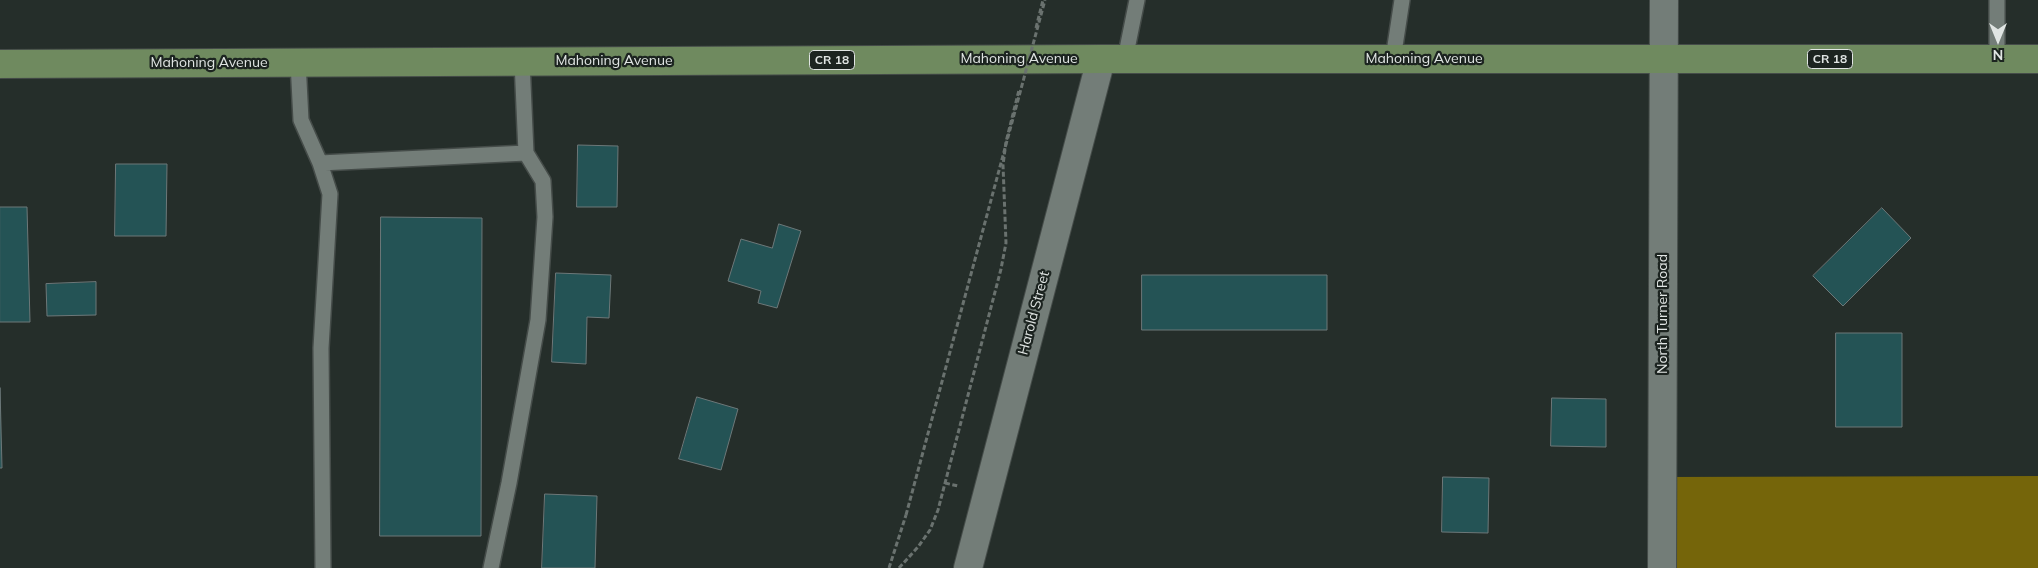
<!DOCTYPE html>
<html>
<head>
<meta charset="utf-8">
<style>
	body { margin:0 }
	#map { position:relative; width:2038px; height:568px; overflow:hidden; background:#252e2a; font-family:Mulish,sans-serif }
	canvas { display:block }
	.north { position:absolute; left:1973px; top:15px; width:50px; height:50px; -webkit-text-stroke:4px #1c2420; paint-order:stroke; rotate:180deg; font-size:14px; font-weight:700; line-height:20px; text-align:center; color:#e0e5e3 }
	.north::after { content:''; display:block; margin:auto; width:18px; height:22px; background:#e0e5e3; clip-path:polygon(50% 0,100% 100%,50% 72%,0 100%) }
</style>
</head>
<body>
<div id="map">
<canvas width="2038" height="568"></canvas>
<div class="north">N</div>
</div>
<script>
const g = document.querySelector('canvas').getContext('2d');
g.lineJoin = 'round';
function fill(path, color) { g.fillStyle = color; g.fill(path, 'evenodd'); }
function trace(path, color, width, dash) { g.strokeStyle = color; g.lineWidth = width; g.lineCap = dash ? 'butt' : 'round'; g.setLineDash(dash || []); g.stroke(path); }
function write(font, color, halo, rows, align = 'center') {
  g.font = font + ' Mulish,sans-serif'; g.lineWidth = 4.5; g.setLineDash([]); g.textBaseline = 'middle'; g.strokeStyle = halo; g.fillStyle = color; for (const [text, x, y, turn = 0] of rows) {
    g.save(); g.translate(x, y); g.rotate((+turn || 0) * Math.PI / 180); g.textAlign = isNaN(turn) ? turn : align; if (halo) g.strokeText(text, 0, 0); g.fillText(text, 0, 0); g.restore();
  }
}
const forest = new Path2D(`
	M 2038,476 L 2038,568 L 1662,568 L 1662,477 Z`);
const building = new Path2D(`
	M 578,145 L 618,146 L 617,207 L 577,207 Z
	M 116,164 L 167,164 L 166,236 L 115,236 Z
	M 0,207 L 27,207 L 30,322 L 0,322 Z
	M 1882,208 L 1911,238 L 1843,306 L 1813,276 Z
	M 381,217 L 482,218 L 481,536 L 380,536 Z
	M 779,224 L 801,231 L 777,308 L 758,303 L 761,291 L 728,281 L 741,239 L 772,248 Z
	M 556,273 L 611,275 L 609,318 L 587,317 L 586,364 L 552,362 Z
	M 1142,275 L 1327,275 L 1327,330 L 1142,330 Z
	M 96,282 L 96,315 L 47,316 L 46,284 Z
	M 1836,333 L 1902,333 L 1902,427 L 1836,427 Z
	M 0,388 L 2,468 L 0,468 Z
	M 697,397 L 738,409 L 721,470 L 679,459 Z
	M 1552,398 L 1606,399 L 1606,447 L 1551,446 Z
	M 1443,477 L 1489,478 L 1488,533 L 1442,532 Z
	M 545,494 L 597,496 L 595,568 L 542,568 Z`);
const path = new Path2D(`
	M 1036,28 L 1043,0
	M 945,483 L 958,486
	M 889,568 L 906,515
	M 899,568 L 918,547 L 930,530 L 938,510 L 1001,269 L 1006,243 L 1003,165 L 1006,142 L 1019,90`);
const service = new Path2D(`
	M 1125,59 L 1137,0
	M 1393,59 L 1402,0
	M 1997,59 L 1997,0
	M 298,62 L 301,120 L 320,163 L 330,194 L 321,348 L 323,568
	M 320,163 L 526,153
	M 491,568 L 509,483 L 538,320 L 545,217 L 543,181 L 526,153 L 522,61`);
const minor = new Path2D(`
	M 968,568 L 1101,59`);
const tertiary = new Path2D(`
	M 1662,568 L 1664,0`);
const primary = new Path2D(`
	M 0,64 L 1101,59 L 2038,59`);
const pathBridge = new Path2D(`
	M 906,515 L 1045,0`);
const shields = [
	[1830,59,45],
	[832,60,45]
];
const shieldNames = [
	["CR 18",1830,59],
	["CR 18",832,60]
];
const streetNames = [
	["Mahoning Avenue",1019,59],
	["Mahoning Avenue",1424,59],
	["Mahoning Avenue",614,61],
	["Mahoning Avenue",209,63],
	["Harold Street",1034,313,-75],
	["North Turner Road",1663,314,-90]
];
fill(forest, '#75650a');
fill(building, '#245355');
trace(building, '#6d7879', 1);
trace(service, '#454c49', 18);
trace(minor, '#454c49', 30);
trace(tertiary, '#454c49', 30);
trace(primary, '#454c49', 30);
trace(path, '#6a726f', 3, [5, 2.5]);
trace(service, '#737d78', 15);
trace(minor, '#737d78', 28);
trace(tertiary, '#737d78', 28);
trace(primary, '#6f8a5f', 28);
trace(pathBridge, '#6a726f', 3, [5, 2.5]);
for (const [x, y, w] of shields) { const box = new Path2D(); box.roundRect(x - w / 2, y - 9.5, w, 19, 4); g.fillStyle = '#1c2420'; g.fill(box); trace(box, '#e0e5e3', 1); }
write('bold 12px', '#e0e5e3', null, shieldNames);
write('14px', '#e0e5e3', '#1c2420', streetNames);
</script>
</body>
</html>
